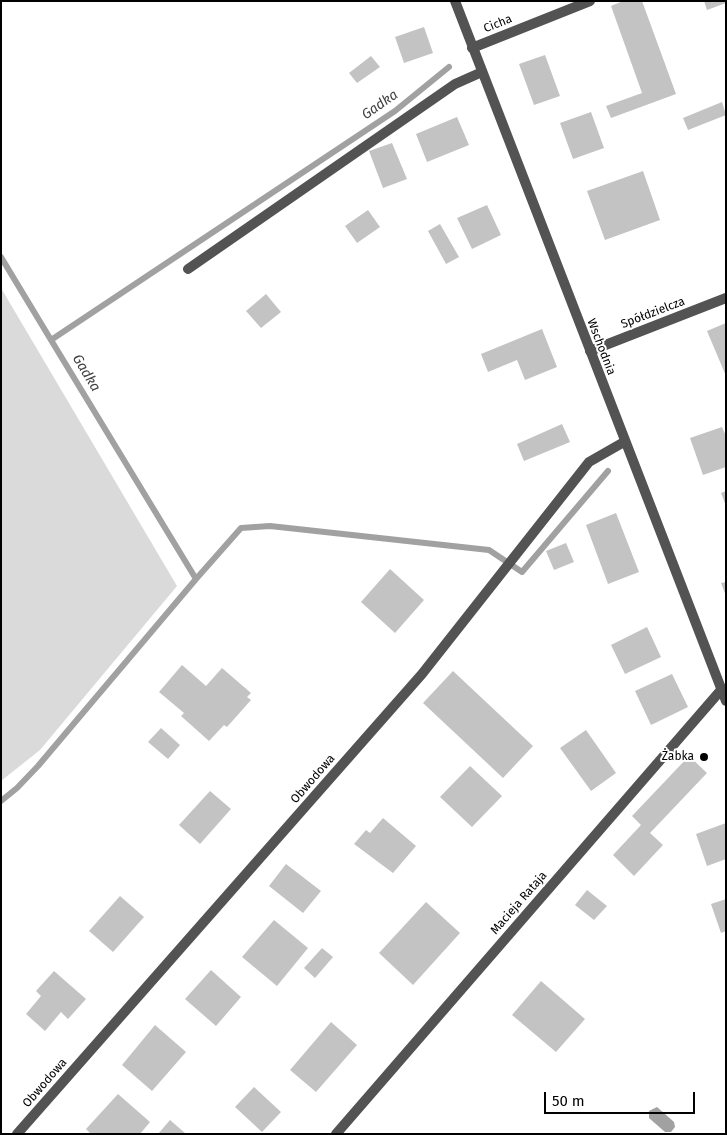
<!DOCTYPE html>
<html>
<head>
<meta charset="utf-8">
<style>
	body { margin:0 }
	#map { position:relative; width:727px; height:1135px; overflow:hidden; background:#fff; font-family:"Fira Sans",sans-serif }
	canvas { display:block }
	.frame { position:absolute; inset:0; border:2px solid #000; pointer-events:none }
	.scale { position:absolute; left:544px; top:1092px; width:151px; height:22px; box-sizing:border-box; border:2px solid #000; border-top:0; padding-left:6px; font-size:15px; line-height:18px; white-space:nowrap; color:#000; -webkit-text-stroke:4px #fff; paint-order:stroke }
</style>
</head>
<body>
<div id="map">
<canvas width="727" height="1135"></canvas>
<div class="frame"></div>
<div class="scale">50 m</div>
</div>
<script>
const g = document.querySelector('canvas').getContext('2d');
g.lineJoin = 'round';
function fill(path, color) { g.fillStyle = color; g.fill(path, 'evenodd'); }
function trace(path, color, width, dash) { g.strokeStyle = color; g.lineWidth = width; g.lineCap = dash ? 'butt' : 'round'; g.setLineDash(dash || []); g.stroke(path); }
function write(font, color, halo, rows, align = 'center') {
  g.font = font + ' "Fira Sans",sans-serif'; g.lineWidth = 4; g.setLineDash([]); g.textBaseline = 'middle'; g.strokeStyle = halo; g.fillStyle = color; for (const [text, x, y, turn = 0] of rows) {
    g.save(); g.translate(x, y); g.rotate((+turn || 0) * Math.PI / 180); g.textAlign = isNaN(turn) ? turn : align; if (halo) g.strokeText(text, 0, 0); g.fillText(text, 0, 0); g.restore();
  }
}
const green = new Path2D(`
	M 1,288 L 177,586 L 40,750 L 1,781 Z`);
const water = new Path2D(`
	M 657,1107 L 674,1122 L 675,1127 L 671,1132 L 665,1132 L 649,1118 L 649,1111 Z`);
const stream = new Path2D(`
	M 1,257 L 51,340
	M 196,579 L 241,528 L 270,526 L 489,550 L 522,572 L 608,471
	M 1,801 L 17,788 L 38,766 L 196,579 L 51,340 L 395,111 L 449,67`);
const building = new Path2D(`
	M 623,1 L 642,1 L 676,94 L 611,118 L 606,106 L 642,93 L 611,6 Z
	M 704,1 L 726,1 L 726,3 L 707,10 Z
	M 424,27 L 433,53 L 404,63 L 395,37 Z
	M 545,55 L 560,96 L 534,105 L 519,64 Z
	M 371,56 L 380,67 L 357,83 L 349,73 Z
	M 722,102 L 726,115 L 688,130 L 683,118 Z
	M 591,112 L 604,148 L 573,159 L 560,123 Z
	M 457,117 L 469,145 L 427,162 L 416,134 Z
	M 392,143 L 407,179 L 383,188 L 369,151 Z
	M 643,171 L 660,220 L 605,240 L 587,191 Z
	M 487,205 L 501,235 L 472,249 L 457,218 Z
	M 368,210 L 380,227 L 357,243 L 345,226 Z
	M 440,224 L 459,257 L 446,264 L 428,231 Z
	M 266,294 L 281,312 L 261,328 L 246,311 Z
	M 726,323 L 726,376 L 707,331 Z
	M 542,329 L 557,367 L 525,380 L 517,360 L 488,372 L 481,354 Z
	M 562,424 L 570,442 L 524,461 L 517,444 Z
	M 722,427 L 726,436 L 726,467 L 703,475 L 690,438 Z
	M 726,491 L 726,506 L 721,493 Z
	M 616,513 L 639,572 L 608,584 L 586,525 Z
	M 566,543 L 574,562 L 554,570 L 546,551 Z
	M 390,569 L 424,600 L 395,633 L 361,602 Z
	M 726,582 L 726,596 L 721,583 Z
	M 647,627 L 661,657 L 625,674 L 611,645 Z
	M 182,665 L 206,686 L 222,668 L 251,693 L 247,697 L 251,700 L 227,727 L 224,725 L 209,741 L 181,716 L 184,713 L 159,692 Z
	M 453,671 L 533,746 L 503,778 L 423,703 Z
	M 672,674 L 688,707 L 651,725 L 635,691 Z
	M 161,728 L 180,745 L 168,759 L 148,742 Z
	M 586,730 L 616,773 L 591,791 L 560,748 Z
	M 689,756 L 707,773 L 650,833 L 663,845 L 634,876 L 613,855 L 641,825 L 632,816 Z
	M 470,766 L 502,796 L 472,827 L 440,797 Z
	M 210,791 L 231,809 L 200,844 L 179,825 Z
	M 383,818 L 416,846 L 393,873 L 354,844 L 366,830 L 370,833 Z
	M 726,823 L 726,859 L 707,866 L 696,834 Z
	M 286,864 L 321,891 L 303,913 L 269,886 Z
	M 587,890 L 607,906 L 594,920 L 575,905 Z
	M 120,896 L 144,917 L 113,952 L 89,931 Z
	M 726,899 L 726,931 L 721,933 L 711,904 Z
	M 426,902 L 460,933 L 413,985 L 379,953 Z
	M 274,920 L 308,948 L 277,986 L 242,957 Z
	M 322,948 L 333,957 L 315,978 L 304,968 Z
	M 211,970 L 241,997 L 216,1026 L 185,999 Z
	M 54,971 L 86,999 L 68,1019 L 61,1012 L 45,1031 L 26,1014 L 41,996 L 36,991 Z
	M 541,981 L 585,1019 L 556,1052 L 512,1015 Z
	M 331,1022 L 357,1045 L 316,1092 L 290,1070 Z
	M 155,1025 L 186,1052 L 152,1091 L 122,1065 Z
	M 254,1087 L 281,1112 L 262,1132 L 235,1107 Z
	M 118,1094 L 150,1122 L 140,1134 L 91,1134 L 86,1129 Z
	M 170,1120 L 185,1133 L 184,1134 L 158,1134 Z`);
const minor = new Path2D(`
	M 472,48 L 590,1
	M 188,269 L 455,84 L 482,72
	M 590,351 L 726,298
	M 17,1134 L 422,674 L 589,462 L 624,442
	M 336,1134 L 721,690`);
const tertiary = new Path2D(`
	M 455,1 L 726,701`);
const markers = [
	[704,757,5,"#000"]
];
const streetNames = [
	["Cicha",498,24,-22],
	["Spółdzielcza",653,313,-21],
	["Wschodnia",601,347,69],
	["Obwodowa",313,779,-49],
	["Macieja Rataja",519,903,-49],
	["Obwodowa",45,1083,-49]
];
const poiNames = [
	["Żabka",694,757]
];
const waterNames = [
	["Gadka",380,105,-35],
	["Gadka",86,373,59]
];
fill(green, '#dadada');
fill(water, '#a1a1a1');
trace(stream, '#a1a1a1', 6);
fill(building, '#c3c3c3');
trace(minor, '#535353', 10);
trace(tertiary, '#535353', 10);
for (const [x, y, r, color] of markers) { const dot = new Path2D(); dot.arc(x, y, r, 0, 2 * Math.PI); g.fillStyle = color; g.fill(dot); trace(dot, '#fff', 2); }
write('12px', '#000', '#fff', streetNames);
write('12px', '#000', '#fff', poiNames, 'right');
write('italic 14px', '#424242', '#fff', waterNames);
</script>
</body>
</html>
